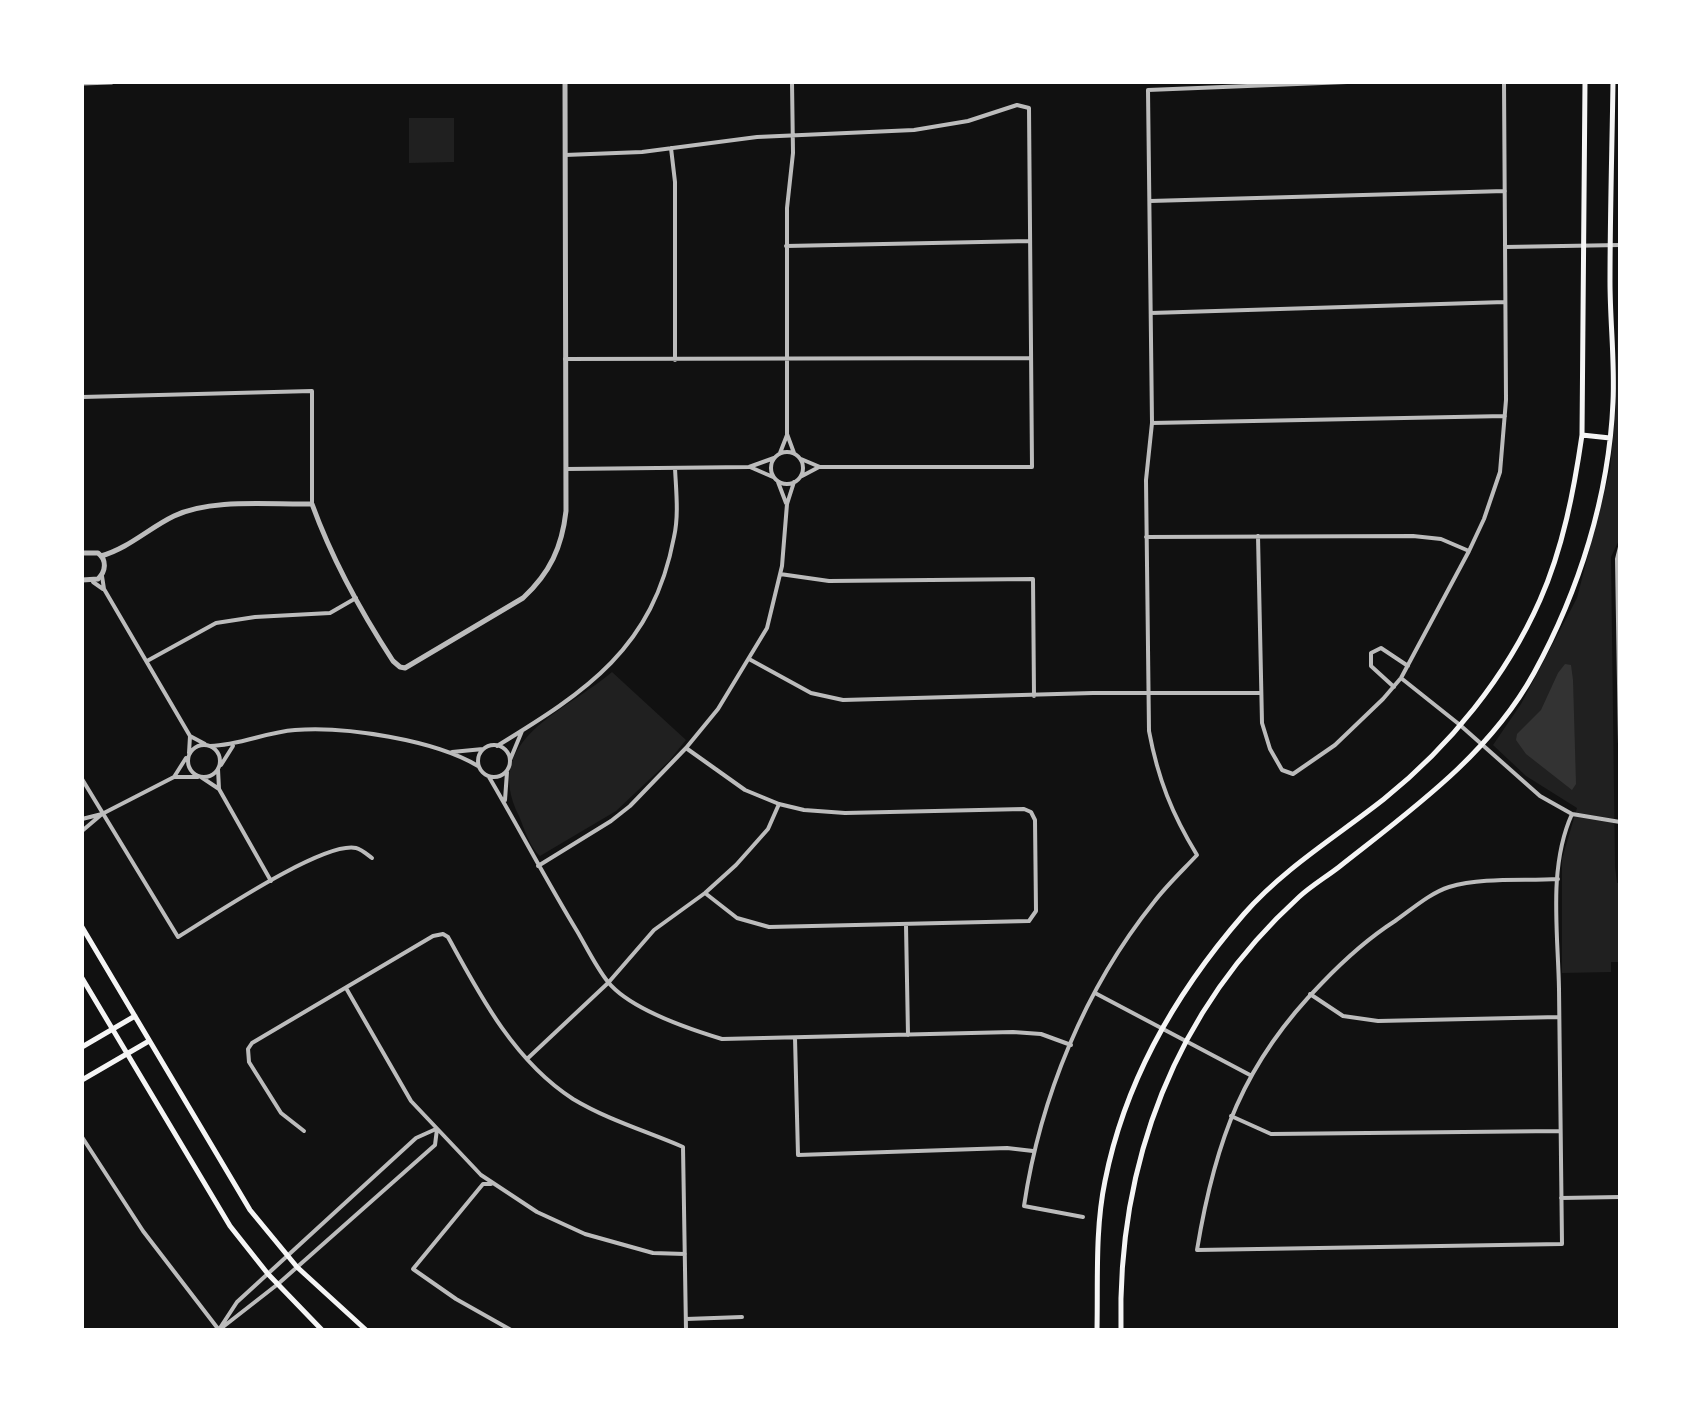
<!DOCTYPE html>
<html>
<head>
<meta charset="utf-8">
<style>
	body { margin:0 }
	#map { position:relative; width:1702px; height:1412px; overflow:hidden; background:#111; font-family:"Public Sans",sans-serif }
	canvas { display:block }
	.frame { position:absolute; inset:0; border:84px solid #fff; pointer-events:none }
</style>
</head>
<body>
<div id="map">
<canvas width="1702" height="1412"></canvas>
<div class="frame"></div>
</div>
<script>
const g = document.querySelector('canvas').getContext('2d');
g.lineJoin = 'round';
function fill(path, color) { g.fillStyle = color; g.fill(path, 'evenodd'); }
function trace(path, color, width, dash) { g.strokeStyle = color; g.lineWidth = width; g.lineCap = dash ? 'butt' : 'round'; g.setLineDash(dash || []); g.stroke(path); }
const green = new Path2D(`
	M 409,118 L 454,118 L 454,162 L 409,163 Z
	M 1619,260 L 1620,538 L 1611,557 L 1615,867 L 1617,883 L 1620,883 L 1620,962 L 1611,962 L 1611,972 L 1562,973 L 1562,859 L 1577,808 L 1526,776 L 1493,745 L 1521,704 L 1577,598 L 1610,470 L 1616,406 Z
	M 612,672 L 686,740 L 669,761 L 616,811 L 540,856 C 530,848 524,828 519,816 C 481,739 564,713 612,672 Z`);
const water = new Path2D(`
	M 1565,664 L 1571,665 L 1573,680 L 1576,784 L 1572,790 L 1526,754 L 1516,740 L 1517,734 L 1541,710 L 1558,673 Z`);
const minor = new Path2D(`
	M 792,82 L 793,153 L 787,208 L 787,434 L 794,453
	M 671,148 L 675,182 L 675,360
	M 565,155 L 642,152 L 757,137 L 914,130 L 968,121 L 1017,105 L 1029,108 L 1032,467 L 820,467 L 801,459
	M 1150,201 L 1505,191
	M 786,246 L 1030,241
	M 1505,247 L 1620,245
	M 1151,313 L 1505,302
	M 565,359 L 1031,358
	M 82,397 L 312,391 L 312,504
	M 1152,423 L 1505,416
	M771 468a16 16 0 1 1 32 0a16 16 0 1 1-32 0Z
	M 780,453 L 787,435
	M 750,467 L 773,477
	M 566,469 L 749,467 L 774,458
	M 802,476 L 819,467
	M 778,482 L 786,503
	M 1258,536 L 1262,723 L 1270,749 L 1282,770 L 1293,774 L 1335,745 L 1383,699 L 1401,678 L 1469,551 L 1484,519 L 1500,472 L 1506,400 L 1504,82
	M 1146,537 L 1413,536 L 1441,539 L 1469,551
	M 1620,547 L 1617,559 L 1620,745
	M 780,574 L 829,581 L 1033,579 L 1034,696
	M 102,576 L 104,589 L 190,736 L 189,753
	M 93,582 L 103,589
	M 749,659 L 811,693 L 843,700 L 1093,693 L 1260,693
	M 147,661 L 216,623 L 255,617 L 330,613 L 356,598
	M 1401,678 L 1460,725 L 1540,796 L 1572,814 L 1620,822
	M 1394,687 L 1371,666 L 1371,653 L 1381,648 L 1408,666
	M 190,736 L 205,744
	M188 761a16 16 0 1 1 32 0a16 16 0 1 1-32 0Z
	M478 761a16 16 0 1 1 32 0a16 16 0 1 1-32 0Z
	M 210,746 C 241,745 266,732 295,730 C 345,726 435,740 478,766
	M 497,746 C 587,691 653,648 674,537 C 679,515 676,490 675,468
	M 686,748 L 745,790 L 779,804 L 804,810 L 845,813 L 1024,809 L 1031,812 L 1035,820 L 1036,911 L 1029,921 L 769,927 L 737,918 L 705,893
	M 452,752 L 483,749
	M 510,760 L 522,731
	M 221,765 L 233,746
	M 218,769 L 219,789
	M 174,777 L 186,758
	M 201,777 L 219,789 L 271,881
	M 489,777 C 519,828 546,880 577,931 C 587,948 596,967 608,982 C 630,1009 689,1029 722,1039 L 1013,1032 L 1041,1034 L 1071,1045
	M 82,779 L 178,937 C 211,917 323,841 356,848 C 361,849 368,855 372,858
	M 505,800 L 507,772
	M 82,819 L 102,814 L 174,777 L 198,777
	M 82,831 L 102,814
	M 538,866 L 611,821 L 630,806 L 686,748 L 718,709 L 767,628 L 782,566 L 787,504 L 794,482
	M 1558,879 C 1523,881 1483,877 1449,887 C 1430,893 1411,910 1395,921 C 1367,939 1345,959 1322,983 C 1243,1063 1215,1141 1197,1250 L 1562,1244 C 1561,1159 1560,1074 1559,989 C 1558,932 1548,867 1572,814
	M 906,925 L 908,1035
	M 346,988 L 411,1101 L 481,1175 L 537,1212 L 585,1234 L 653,1253 L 685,1254
	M 1095,993 L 1250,1075
	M 1310,994 L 1343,1016 L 1378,1021 L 1559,1017
	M 795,1038 L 798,1155 L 1007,1148 L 1033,1151
	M 527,1059 L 608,983 L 654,930 L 705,893 L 736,865 L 768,829 L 779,804
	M 1231,1116 L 1271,1134 L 1560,1131
	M 304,1131 L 281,1113 L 249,1062 L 248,1049 L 252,1043 L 433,936 L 443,934 L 448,937 C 480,996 515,1062 573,1099 C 608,1120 646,1131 683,1147 L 686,1330
	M 82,1137 L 143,1231 L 219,1330
	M 491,1184 L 483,1184 L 413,1269 L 456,1299 L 511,1330
	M 1561,1198 L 1620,1197
	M 1083,1217 L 1024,1206 C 1040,1098 1085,988 1154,902 C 1167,885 1183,870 1197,855 C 1172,814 1158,779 1149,731 L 1146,480 L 1152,423 L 1148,90 L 1347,82
	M 686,1319 L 742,1317
	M 220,1328 L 237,1302 L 416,1138 L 436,1129
	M 219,1330 L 278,1284 L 435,1145 L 437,1129`);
const tertiary = new Path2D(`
	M 82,83 L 111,82
	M 82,553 L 98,553 C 107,560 106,571 98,579 L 82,580
	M 101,556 C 129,548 149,528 174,516 C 212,498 270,505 312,504 C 332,559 361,612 393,661 L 400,667 L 405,668 L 523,598 C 550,573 562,547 566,511 L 565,82`);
const secondary = new Path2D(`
	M 1582,435 L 1610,438
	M 82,927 L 250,1210 L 297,1267 L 366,1330
	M 82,978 L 230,1226 L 268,1274 L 322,1330
	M 82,1047 L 135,1016
	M 82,1080 L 149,1041
	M 1097,1330 C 1098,1280 1095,1229 1105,1181 C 1125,1080 1177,991 1244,914 C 1283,869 1337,836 1384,799 C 1450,746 1506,677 1540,600 C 1563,548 1574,490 1582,435 L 1585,82
	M 1121,1330 C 1117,1163 1175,1010 1299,897 C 1311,886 1326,877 1339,867 C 1411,810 1489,755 1534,673 C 1579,591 1609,496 1613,402 C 1615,362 1610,322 1610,282 C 1610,215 1612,149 1613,82`);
fill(green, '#202020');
fill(water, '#333');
trace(minor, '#bcbcbc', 4);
trace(tertiary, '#bcbcbc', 5);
trace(secondary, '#f5f5f5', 5);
</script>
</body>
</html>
